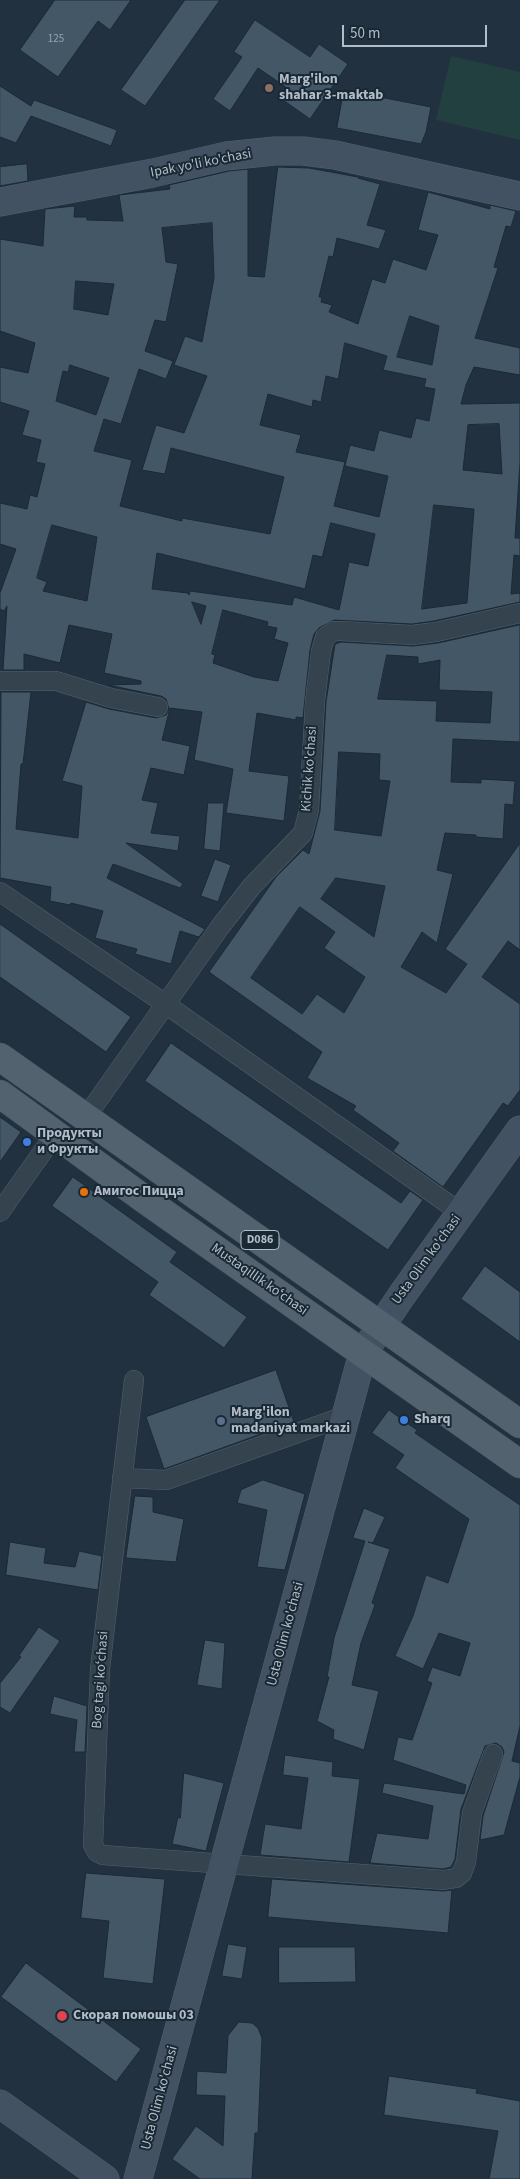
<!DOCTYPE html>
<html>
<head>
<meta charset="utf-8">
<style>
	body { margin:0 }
	#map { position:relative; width:520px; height:2179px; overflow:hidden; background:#21313f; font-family:"Source Sans 3",sans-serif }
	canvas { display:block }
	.scale { position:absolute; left:342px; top:25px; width:145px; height:22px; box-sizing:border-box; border:2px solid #b1beca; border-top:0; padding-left:6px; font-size:15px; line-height:18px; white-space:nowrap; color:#b1beca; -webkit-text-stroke:4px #1a2834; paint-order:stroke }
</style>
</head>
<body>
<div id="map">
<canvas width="520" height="2179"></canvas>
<div class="scale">50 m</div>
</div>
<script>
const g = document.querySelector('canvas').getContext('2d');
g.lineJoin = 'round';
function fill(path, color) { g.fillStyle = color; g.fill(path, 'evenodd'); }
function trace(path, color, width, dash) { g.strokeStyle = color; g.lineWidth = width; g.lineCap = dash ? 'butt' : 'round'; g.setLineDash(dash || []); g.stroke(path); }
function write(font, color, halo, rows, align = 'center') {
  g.font = font + ' "Source Sans 3",sans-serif'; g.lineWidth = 4; g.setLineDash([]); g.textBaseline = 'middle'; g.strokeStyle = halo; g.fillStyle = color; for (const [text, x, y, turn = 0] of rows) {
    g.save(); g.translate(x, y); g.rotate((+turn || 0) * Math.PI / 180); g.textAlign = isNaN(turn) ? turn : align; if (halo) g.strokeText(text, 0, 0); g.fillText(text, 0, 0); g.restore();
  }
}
const green = new Path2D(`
	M 451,56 L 520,72 L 520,140 L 436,120 Z`);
const building = new Path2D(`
	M 55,0 L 131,0 L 110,30 L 98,21 L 58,77 L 20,50 Z
	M 185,0 L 220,0 L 145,106 L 121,90 Z
	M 255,20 L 310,57 L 319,44 L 348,64 L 310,119 L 283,100 L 290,90 L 258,68 L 230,111 L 213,99 L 242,57 L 234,52 Z
	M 0,86 L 31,106 L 34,100 L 117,130 L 111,146 L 31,116 L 16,143 L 0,137 Z
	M 344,90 L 431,107 L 426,132 L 421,144 L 337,128 Z
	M 27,164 L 28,181 L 0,186 L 0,167 Z
	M 278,167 L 309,168 L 358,177 L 358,178 L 380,184 L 367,225 L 386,230 L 379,249 L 337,238 L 333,257 L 329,256 L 319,297 L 322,297 L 321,302 L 332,305 L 329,312 L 358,324 L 372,279 L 385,283 L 393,259 L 426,270 L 438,235 L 418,230 L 428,192 L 490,209 L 490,205 L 516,211 L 511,227 L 506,226 L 494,267 L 498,268 L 475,338 L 520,348 L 520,375 L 474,367 L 466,385 L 461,404 L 520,403 L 520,463 L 515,538 L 520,538 L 520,556 L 514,555 L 511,594 L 520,593 L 520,602 L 434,621 L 412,624 L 334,620 L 319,628 L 314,634 L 310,650 L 303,718 L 296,717 L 296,720 L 257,713 L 249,771 L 289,776 L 284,821 L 226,813 L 233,769 L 194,760 L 202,712 L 170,708 L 162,740 L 190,746 L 184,775 L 151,768 L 142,800 L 158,803 L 151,833 L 180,836 L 178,851 L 126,843 L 183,884 L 180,888 L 113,864 L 107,878 L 205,929 L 199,937 L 180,931 L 171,964 L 135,954 L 137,949 L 95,938 L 103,911 L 71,903 L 70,905 L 50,901 L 51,887 L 0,878 L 1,692 L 31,692 L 23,764 L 21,764 L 16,829 L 78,838 L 82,786 L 62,781 L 86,702 L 109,709 L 156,718 L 166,715 L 169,709 L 166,699 L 161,696 L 108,685 L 141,684 L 141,681 L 104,673 L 112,634 L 69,625 L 60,663 L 24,654 L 24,670 L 3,670 L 7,606 L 4,611 L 0,609 L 0,593 L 16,549 L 0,544 L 0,503 L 27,509 L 30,495 L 37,497 L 45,464 L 36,462 L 41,440 L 22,435 L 29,411 L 0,402 L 0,367 L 28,373 L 35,343 L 0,331 L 0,239 L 43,246 L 45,209 L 75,206 L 74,217 L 87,217 L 87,220 L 123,221 L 119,195 L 170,189 L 169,185 L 229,171 L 248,169 L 248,276 L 264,277 ZM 212,223 L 214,278 L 202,342 L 185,336 L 174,365 L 207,376 L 184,433 L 156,425 L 142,470 L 165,474 L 171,448 L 284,477 L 270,534 L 182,518 L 182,521 L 120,506 L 132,460 L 94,451 L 104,419 L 121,424 L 139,369 L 166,379 L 173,361 L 145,351 L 155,320 L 166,322 L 178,264 L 166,262 L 162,228 ZM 76,281 L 114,284 L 108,315 L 74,309 ZM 410,316 L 439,326 L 432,365 L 397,357 ZM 345,343 L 387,356 L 383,370 L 426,379 L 424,387 L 435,389 L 429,421 L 416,418 L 411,438 L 379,430 L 374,451 L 350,445 L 345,466 L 388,476 L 379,517 L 334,506 L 345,462 L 296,452 L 301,435 L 260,425 L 268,394 L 312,407 L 313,400 L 321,402 L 326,376 L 338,379 ZM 70,365 L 109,378 L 96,415 L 56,401 L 63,371 L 68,372 ZM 499,424 L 502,474 L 463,470 L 468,425 ZM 434,505 L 474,509 L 467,603 L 422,609 ZM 331,523 L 375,534 L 368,566 L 349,562 L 339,610 L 294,597 L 292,605 L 190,591 L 189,595 L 188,593 L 152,589 L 157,553 L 305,589 L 313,555 L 322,557 ZM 52,525 L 97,537 L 87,601 L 43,591 L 47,582 L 37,578 ZM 192,602 L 206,606 L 201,624 ZM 223,610 L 268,622 L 267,626 L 277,628 L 274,639 L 288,643 L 278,681 L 254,677 L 213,663 L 215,655 L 212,654 Z
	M 520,625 L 520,742 L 453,739 L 451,782 L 481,783 L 481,779 L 515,781 L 513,805 L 505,804 L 503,839 L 476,837 L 476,835 L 445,833 L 437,870 L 453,874 L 437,943 L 422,932 L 401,967 L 446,993 L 467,964 L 445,949 L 520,843 L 520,950 L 508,941 L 482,977 L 520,1004 L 520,1090 L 508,1106 L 503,1103 L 443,1187 L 393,1151 L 399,1143 L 353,1110 L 356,1106 L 307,1078 L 322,1052 L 209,972 L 276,877 L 303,850 L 309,854 L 320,811 L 326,702 L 335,644 L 341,642 L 413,646 L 438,643 ZM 387,655 L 418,657 L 418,664 L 440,660 L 439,690 L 492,692 L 490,723 L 436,721 L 437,701 L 378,699 ZM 339,752 L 380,754 L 379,780 L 390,781 L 381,836 L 335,830 ZM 336,878 L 385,886 L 374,937 L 321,899 ZM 300,907 L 335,932 L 324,948 L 365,977 L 344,1013 L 317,994 L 302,1014 L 251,978 Z
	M 208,803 L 224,803 L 220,851 L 204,849 Z
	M 215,859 L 231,865 L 218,902 L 201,896 Z
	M 0,924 L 131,1017 L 106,1052 L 0,977 Z
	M 171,1043 L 401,1203 L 410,1191 L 423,1200 L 388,1250 L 145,1081 Z
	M 0,1117 L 21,1132 L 0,1162 Z
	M 73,1177 L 177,1252 L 170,1262 L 247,1317 L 224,1348 L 149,1295 L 158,1282 L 52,1206 Z
	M 485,1266 L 520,1292 L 520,1342 L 461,1299 Z
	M 276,1370 L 294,1422 L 164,1469 L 146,1417 Z
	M 389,1410 L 417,1430 L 415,1433 L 520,1505 L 520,1726 L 512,1761 L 520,1763 L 520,1777 L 504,1835 L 480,1840 L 483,1816 L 504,1752 L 502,1747 L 496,1743 L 485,1746 L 461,1809 L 455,1859 L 451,1867 L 443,1869 L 370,1863 L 377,1833 L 428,1839 L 433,1806 L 382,1793 L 384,1783 L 464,1794 L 466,1785 L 393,1760 L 398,1737 L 412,1740 L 432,1683 L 427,1681 L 432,1667 L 460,1676 L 470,1643 L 439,1633 L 423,1669 L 395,1656 L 413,1616 L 426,1575 L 448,1583 L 469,1519 L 395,1468 L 404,1455 L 372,1433 Z
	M 263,1480 L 305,1494 L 285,1570 L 257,1567 L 267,1510 L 237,1503 L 241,1490 Z
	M 135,1496 L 153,1497 L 153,1512 L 184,1519 L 176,1562 L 126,1558 Z
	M 364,1508 L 385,1517 L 373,1543 L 368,1542 L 390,1549 L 372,1603 L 375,1605 L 361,1643 L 352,1685 L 379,1691 L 364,1750 L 333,1739 L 334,1730 L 317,1721 L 329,1677 L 327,1677 L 334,1638 L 365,1541 L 353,1538 Z
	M 10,1542 L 46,1548 L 44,1563 L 75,1567 L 79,1551 L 102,1556 L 98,1590 L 6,1575 Z
	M 39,1627 L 60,1641 L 10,1713 L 0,1707 L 0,1683 L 21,1657 L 19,1656 Z
	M 205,1640 L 225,1643 L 222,1689 L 197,1685 Z
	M 54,1696 L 87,1706 L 85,1752 L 74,1752 L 77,1720 L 50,1714 Z
	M 285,1755 L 333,1762 L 332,1776 L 360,1779 L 349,1862 L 260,1855 L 265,1824 L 301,1829 L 308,1778 L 283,1775 Z
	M 184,1773 L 224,1783 L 206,1851 L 172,1844 L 178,1817 L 180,1818 Z
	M 86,1873 L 165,1879 L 153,1984 L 103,1978 L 109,1921 L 81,1918 Z
	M 272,1879 L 443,1891 L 452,1890 L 448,1933 L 268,1917 Z
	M 228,1944 L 247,1947 L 242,1979 L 222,1976 Z
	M 279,1947 L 355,1947 L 356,1982 L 279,1983 Z
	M 26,1963 L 141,2049 L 116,2082 L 1,1997 Z
	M 239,2022 L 252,2023 L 258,2028 L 262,2038 L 258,2133 L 255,2133 L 252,2179 L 200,2179 L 172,2159 L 196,2126 L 223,2146 L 225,2096 L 196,2095 L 197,2071 L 226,2073 L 228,2036 Z
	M 389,2076 L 477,2089 L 476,2093 L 520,2101 L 520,2179 L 489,2179 L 498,2131 L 384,2115 Z`);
const street = new Path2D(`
	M 0,681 L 56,681 L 111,698 L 158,707
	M 0,892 L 164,1003 L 461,1213
	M 86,1117 L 220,927 L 252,886 L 303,833 L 309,810 L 315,701 L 321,651 L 325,637 L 334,631 L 341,631 L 412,635 L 436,632 L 520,613
	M 0,1212 L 56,1133
	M 134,1380 L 100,1669 L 93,1845 L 97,1852 L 103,1855 L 444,1880 L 456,1878 L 462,1873 L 466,1862 L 472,1813 L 493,1754
	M 122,1478 L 166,1480 L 345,1416`);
const secondary = new Path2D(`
	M 0,202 L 153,173 L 226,156 L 275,151 L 303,151 L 335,155 L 520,196
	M 0,2104 L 105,2179
	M 138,2179 L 363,1353 L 402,1295 L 520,1130`);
const primary = new Path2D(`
	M 0,1057 L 520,1424
	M 0,1094 L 144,1199 L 520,1464`);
const markers = [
	[269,88,5,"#8d6e63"],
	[27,1142,5,"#3f7fe0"],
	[84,1192,5,"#e8710a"],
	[404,1420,5,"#3f7fe0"],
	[221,1421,5,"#5c6f8a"],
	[62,2016,6,"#e0444e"]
];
const numberNames = [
	["125",56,40]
];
const shields = [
	[260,1240,38]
];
const shieldNames = [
	["D086",260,1240]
];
const poiNames = [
	["Marg'ilon",279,80],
	["shahar 3-maktab",279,96],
	["Продукты",37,1134],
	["и Фрукты",37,1150],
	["Амигос Пицца",94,1192],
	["Marg'ilon",231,1413],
	["madaniyat markazi",231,1429],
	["Sharq",414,1420],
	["Скорая помошы 03",73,2016]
];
const streetNames = [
	["Ipak yo'li ko'chasi",201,164,-11],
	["Kichik ko'chasi",310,769,-86],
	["Usta Olim ko'chasi",427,1260,-54],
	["Mustaqillik koʻchasi",259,1280,35],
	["Usta Olim ko'chasi",286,1634,-75],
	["Bog tagi koʻchasi",101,1680,-86],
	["Usta Olim ko'chasi",160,2098,-75]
];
fill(green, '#234040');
fill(building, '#445766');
trace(building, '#1c2a36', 1);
trace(street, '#53616d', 20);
trace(secondary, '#53616d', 29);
trace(primary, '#3e4c58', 29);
trace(street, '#35434f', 19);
trace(secondary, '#435263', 28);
trace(primary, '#53626f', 28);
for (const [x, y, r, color] of markers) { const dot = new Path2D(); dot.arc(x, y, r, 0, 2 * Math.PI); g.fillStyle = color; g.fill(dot); trace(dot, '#1a2834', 2); }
write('11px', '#96a4b1', null, numberNames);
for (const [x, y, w] of shields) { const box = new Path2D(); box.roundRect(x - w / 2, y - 9.5, w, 19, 4); g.fillStyle = '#1a2834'; g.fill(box); trace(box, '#b1beca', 1); }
write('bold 12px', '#b1beca', null, shieldNames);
write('bold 14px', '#b1beca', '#1a2834', poiNames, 'left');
write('14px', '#b1beca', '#1a2834', streetNames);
</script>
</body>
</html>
